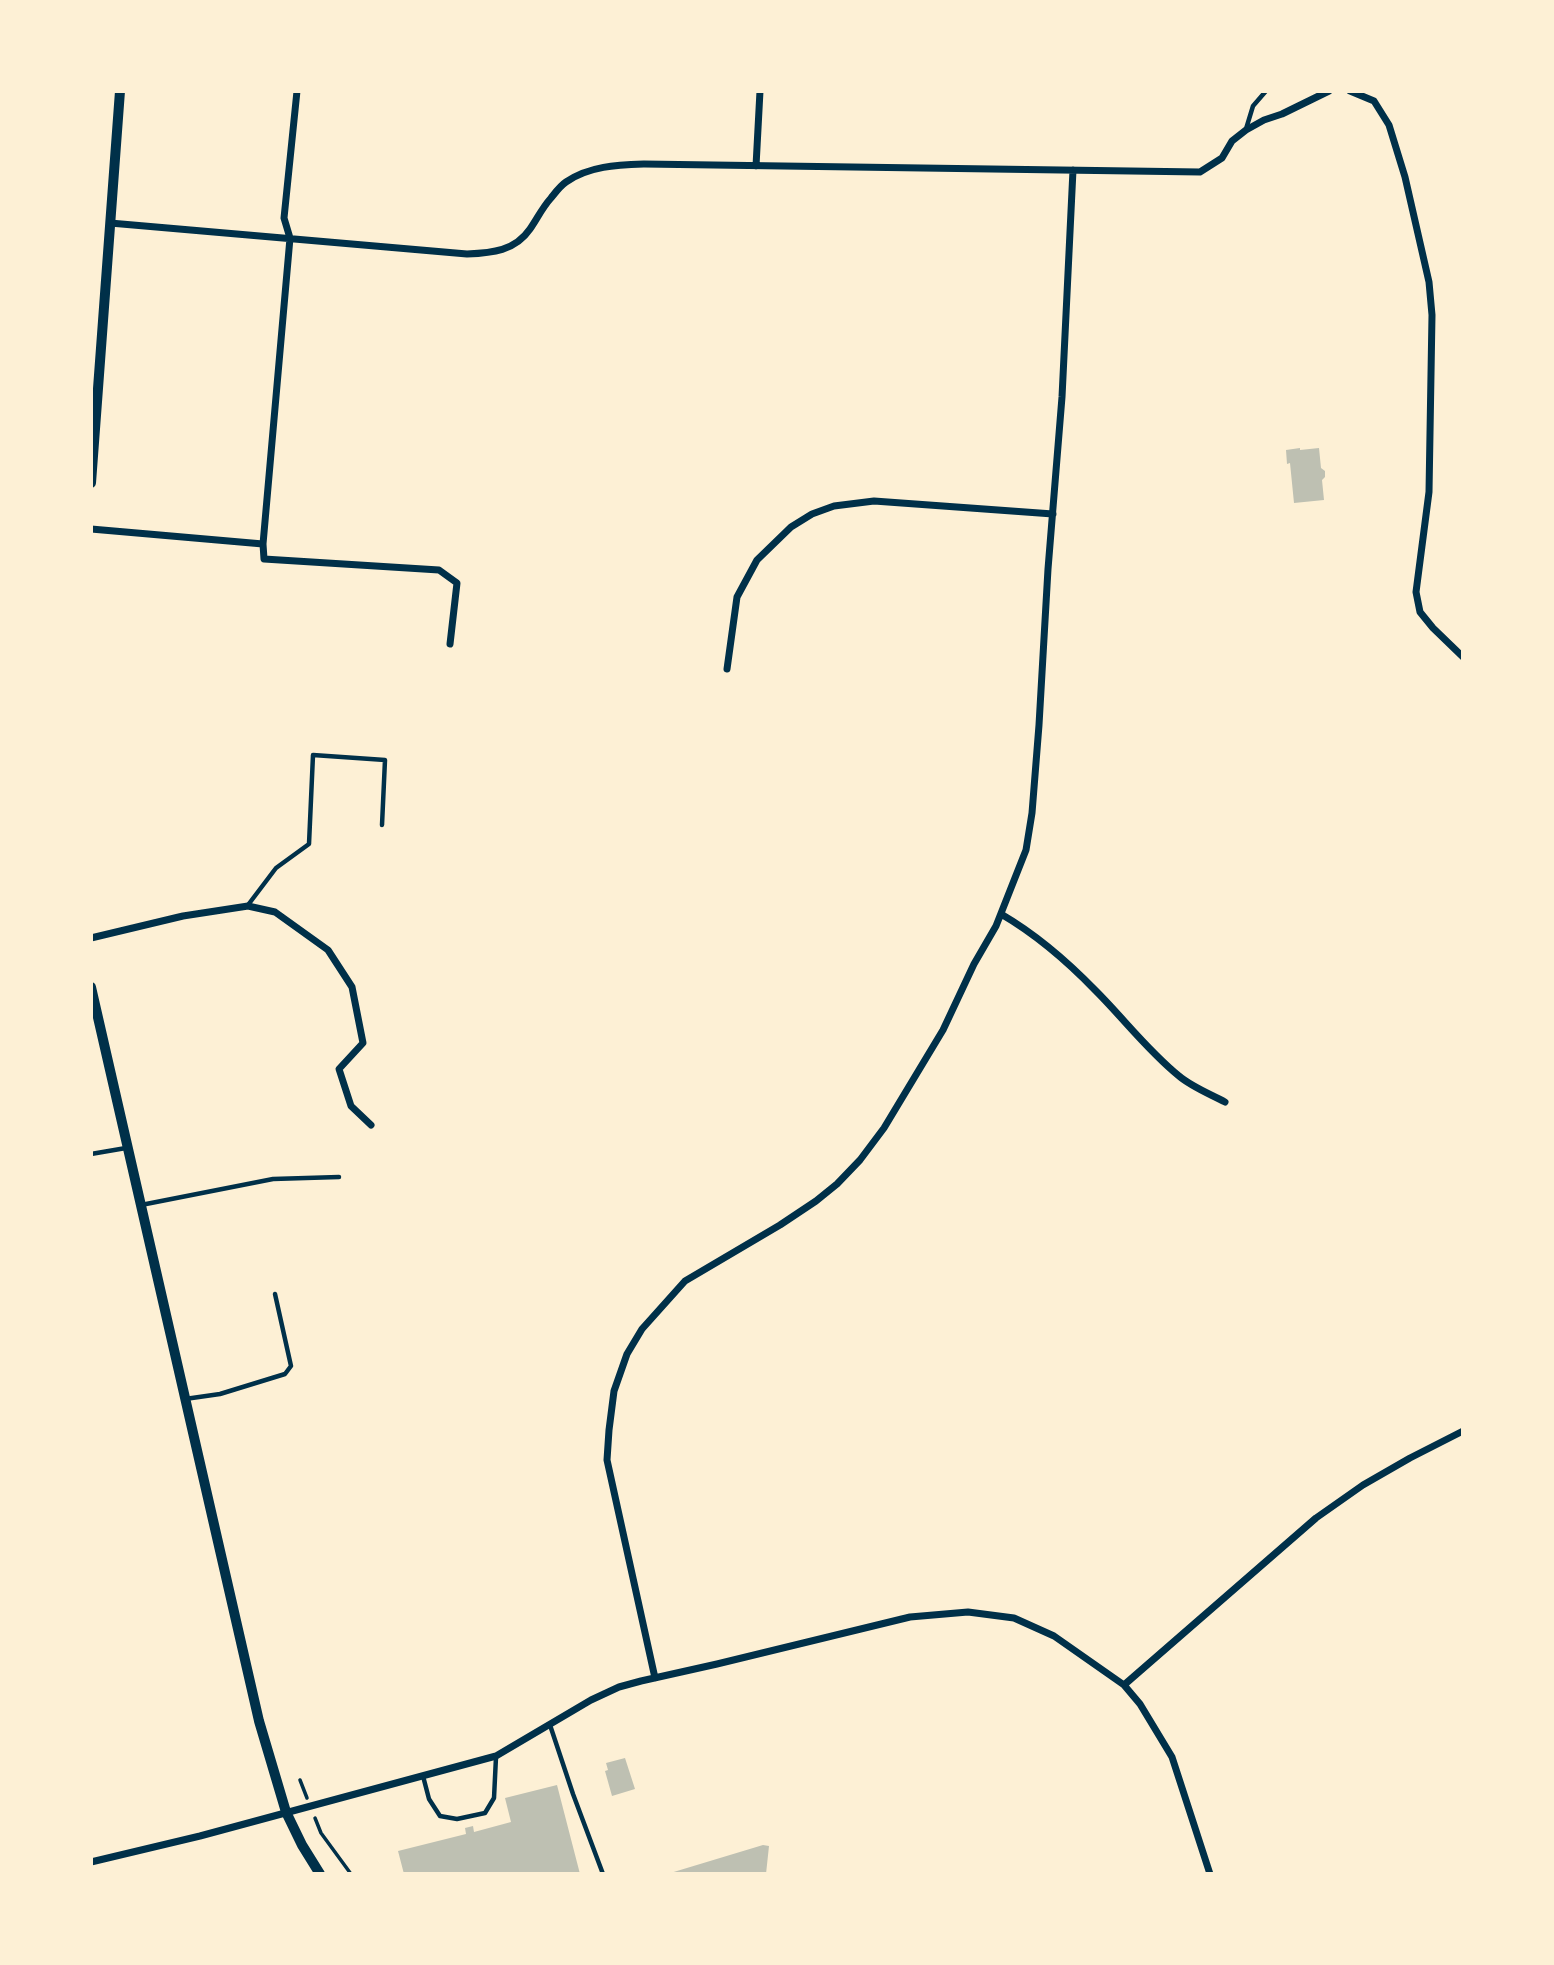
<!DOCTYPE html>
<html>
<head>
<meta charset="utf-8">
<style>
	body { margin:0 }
	#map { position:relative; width:1554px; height:1965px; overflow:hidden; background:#fdf0d5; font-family:"Archivo Narrow",sans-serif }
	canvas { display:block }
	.frame { position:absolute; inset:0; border:93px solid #fdf0d5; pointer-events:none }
</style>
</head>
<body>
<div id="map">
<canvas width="1554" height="1965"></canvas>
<div class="frame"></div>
</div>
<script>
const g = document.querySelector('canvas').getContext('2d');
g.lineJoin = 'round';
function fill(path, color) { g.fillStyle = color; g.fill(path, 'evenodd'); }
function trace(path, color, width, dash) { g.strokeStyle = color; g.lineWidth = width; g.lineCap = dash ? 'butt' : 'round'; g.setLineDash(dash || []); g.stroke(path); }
const building = new Path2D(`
	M 1300,448 L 1300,450 L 1319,448 L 1321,468 L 1325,471 L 1325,477 L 1322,480 L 1324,500 L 1294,503 L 1290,463 L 1287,464 L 1286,450 Z
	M 625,1758 L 635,1789 L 612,1796 L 605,1771 L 608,1770 L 606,1763 Z
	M 557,1785 L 580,1874 L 404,1874 L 398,1851 L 466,1834 L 465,1828 L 473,1826 L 474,1832 L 511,1822 L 505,1798 Z
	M 763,1845 L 769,1846 L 766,1874 L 667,1874 Z`);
const path = new Path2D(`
	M 300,1780 L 307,1798
	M 315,1818 L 321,1833 L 351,1874`);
const service = new Path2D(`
	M 1246,129 L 1253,106 L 1266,91
	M 248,905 L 276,868 L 309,844 L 313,755 L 385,760 L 382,825
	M 91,1154 L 126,1148
	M 141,1205 L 273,1179 L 339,1177
	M 185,1399 L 220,1394 L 285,1374 L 291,1366 L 275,1294
	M 550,1725 L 573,1794 L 603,1874
	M 423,1776 L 429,1799 L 440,1816 L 457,1819 L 485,1813 L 494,1798 L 496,1757`);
const minor = new Path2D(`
	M 297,91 L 284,218 L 290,238 L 263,544 L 264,559 L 439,570 L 457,583 L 450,644
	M 1350,91 L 1374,101 L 1389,125 L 1405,177 L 1429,282 L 1432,315 L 1429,492 L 1416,592 L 1420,612 L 1433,628 L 1463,657
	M 756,166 L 760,91
	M 110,223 L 467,254 C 492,253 515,251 530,229 C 537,219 542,208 551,198 C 555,193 560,186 566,182 C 589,166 617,165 644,164 L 1200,172 L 1222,158 L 1232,141 L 1246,130 L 1264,120 L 1282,114 L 1329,91
	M 91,529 L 263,544
	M 727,669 L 737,597 L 757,560 L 791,527 L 812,514 L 834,506 L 874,501 L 1053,514
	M 1001,914 C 1037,935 1067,961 1096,991 C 1124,1019 1148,1051 1179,1076 C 1192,1087 1210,1094 1225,1102
	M 91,938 L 183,916 L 248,906 L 275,912 L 328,950 L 352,987 L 363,1043 L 339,1069 L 351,1106 L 371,1125
	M 655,1678 L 607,1460 L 609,1430 L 614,1391 L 627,1354 L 642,1329 L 685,1281 L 780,1225 L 816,1201 L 837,1184 L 860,1160 L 884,1128 L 943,1030 L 974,964 L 996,926 L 1026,850 L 1032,813 L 1039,725 L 1048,569 L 1062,397 L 1073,170
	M 1124,1685 L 1316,1518 L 1363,1485 L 1410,1458 L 1463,1431
	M 91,1862 L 200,1836 L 496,1756 L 591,1700 L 619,1687 L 641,1681 L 717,1664 L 910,1617 L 968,1612 L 1014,1618 L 1054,1636 L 1124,1685 L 1140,1704 L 1172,1757 L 1210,1874`);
const tertiary = new Path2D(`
	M 91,483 L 120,91
	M 91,987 L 259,1721 L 286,1812 L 302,1845 L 320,1874`);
fill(building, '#bec0b2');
trace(path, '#003049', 3.5);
trace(service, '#003049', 4.5);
trace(minor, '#003049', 7);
trace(tertiary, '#003049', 10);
</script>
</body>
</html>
